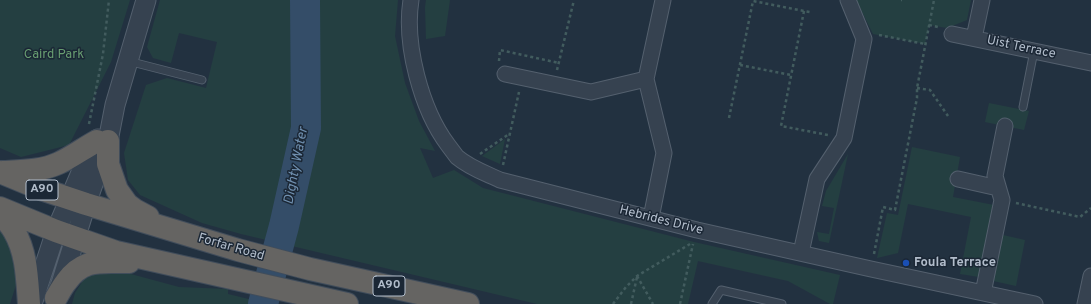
<!DOCTYPE html>
<html>
<head>
<meta charset="utf-8">
<style>
	body { margin:0 }
	canvas { display:block; background:#223140 }
</style>
</head>
<body>
<canvas width="1091" height="304"></canvas>
<script>
const g = document.querySelector('canvas').getContext('2d');
g.lineJoin = 'round';
function fill(path, color) { g.fillStyle = color; g.fill(path, 'evenodd'); }
function trace(path, color, width, dash) { g.strokeStyle = color; g.lineWidth = width; g.lineCap = dash ? 'butt' : 'round'; g.setLineDash(dash || []); g.stroke(path); }
function write(font, color, halo, rows, align = 'center') {
  g.font = font + ' Overpass,sans-serif'; g.lineWidth = 3; g.setLineDash([]); g.textBaseline = 'middle'; g.strokeStyle = halo; g.fillStyle = color; for (const [text, x, y, turn = 0] of rows) {
    g.save(); g.translate(x, y); g.rotate((+turn || 0) * Math.PI / 180); g.textAlign = isNaN(turn) ? turn : align; if (halo) g.strokeText(text, 0, 0); g.fillText(text, 0, 0); g.restore();
  }
}
const green = new Path2D(`
	M 0,0 L 130,0 L 111,62 L 69,145 L 21,157 L 0,148 Z
	M 160,0 L 398,0 L 395,36 L 405,83 L 419,121 L 435,151 L 420,148 L 433,178 L 454,170 L 483,188 L 694,242 L 840,275 L 833,304 L 830,304 L 788,281 L 698,261 L 688,304 L 537,304 L 241,234 L 202,223 L 140,195 L 128,180 L 124,153 L 146,85 L 167,78 L 206,88 L 217,42 L 179,33 L 171,63 L 153,58 L 147,47 Z
	M 426,0 L 450,0 L 445,36 L 426,39 L 425,7 Z
	M 856,0 L 971,0 L 967,20 L 947,28 L 929,25 L 925,44 L 873,34 Z
	M 989,103 L 1029,111 L 1024,130 L 985,122 Z
	M 505,139 L 500,164 L 482,156 Z
	M 912,147 L 960,157 L 953,197 L 994,205 L 979,277 L 960,274 L 971,217 L 908,204 L 898,253 L 877,258 L 887,213 L 898,215 Z
	M 848,154 L 829,243 L 819,241 L 817,232 L 829,234 L 834,208 L 822,206 L 826,191 Z
	M 0,229 L 16,250 L 20,272 L 10,304 L 0,304 Z
	M 1003,235 L 1025,240 L 1016,286 L 993,281 Z
	M 99,270 L 116,270 L 179,287 L 228,289 L 228,294 L 269,304 L 72,304 L 75,293 L 84,279 Z`);
const river = new Path2D(`
	M 263,304 L 284,226 L 306,128 L 305,0`);
const path = new Path2D(`
	M 901,0 L 902,0
	M 804,11 L 781,126 L 828,135
	M 929,25 L 938,27
	M 879,35 L 925,44
	M 499,61 L 500,50 L 559,63
	M 740,65 L 791,75
	M 557,70 L 574,0
	M 917,88 L 930,90 L 948,116
	M 729,118 L 753,1 L 804,11 L 810,12
	M 89,124 L 103,54 L 109,0
	M 480,154 L 509,134
	M 503,165 L 519,92
	M 1016,203 L 1080,217 L 1091,208
	M 874,254 L 883,207 L 895,210 L 917,98 L 917,88 L 934,0
	M 637,276 L 653,304
	M 613,304 L 626,287 L 637,276 L 690,244
	M 631,304 L 637,277
	M 680,304 L 693,244`);
const service = new Path2D(`
	M 128,61 L 202,80
	M 1023,107 L 1034,51
	M 712,304 L 721,290 L 782,304`);
const minor = new Path2D(`
	M 411,0 C 404,44 421,109 448,145 C 451,149 454,153 457,157 C 470,168 485,173 500,180 L 697,230 L 871,269 L 1035,304
	M 952,34 L 1091,63
	M 974,38 L 982,0
	M 505,74 L 591,92 L 646,79
	M 958,179 L 998,188
	M 651,218 L 664,153 L 646,79 L 663,0
	M 801,253 L 817,179 L 844,138 L 864,39 L 848,0
	M 983,293 L 1002,200 L 995,176 L 1005,126
	M 1085,304 L 1091,276`);
const tertiary = new Path2D(`
	M 59,290 L 86,204 L 108,141 L 115,105 L 146,0
	M 32,304 L 56,231 L 89,154 L 98,139`);
const trunk = new Path2D(`
	M 108,141 L 108,164 L 117,190 L 127,204 L 135,210 L 148,217
	M 0,172 L 41,189 L 86,204 L 238,250 L 310,269 L 468,304
	M 3,172 C 22,171 42,171 59,163 C 72,157 84,148 97,141
	M 0,208 L 56,231 L 116,252 L 347,304
	M 0,213 C 5,219 10,224 14,231 C 27,253 27,279 29,304
	M 56,298 C 59,293 62,287 66,282 C 84,257 102,263 129,262`);
const markers = [
	[906,263,4,"#1a4fb4"]
];
const shields = [
	[42,190,32],
	[389,286,32]
];
const shieldNames = [
	["A90",42,190],
	["A90",389,286]
];
const streetNames = [
	["Uist Terrace",1021,48,12],
	["Hebrides Drive",661,221,14],
	["Forfar Road",231,248,16]
];
const parkNames = [
	["Caird Park",54,55]
];
const poiNames = [
	["Foula Terrace",914,263]
];
const waterNames = [
	["Dighty Water",297,166,-79]
];
fill(green, '#243f41');
trace(river, '#344d68', 30);
trace(service, '#54606e', 9);
trace(minor, '#54606e', 17);
trace(tertiary, '#54606e', 21);
trace(trunk, '#414d5b', 24);
trace(path, '#425c5e', 2.5, [3, 3]);
trace(service, '#364250', 7);
trace(minor, '#364250', 15);
trace(tertiary, '#364250', 19);
trace(trunk, '#656462', 22);
for (const [x, y, r, color] of markers) { const dot = new Path2D(); dot.arc(x, y, r, 0, 2 * Math.PI); g.fillStyle = color; g.fill(dot); trace(dot, '#1b2735', 1.5); }
for (const [x, y, w] of shields) { const box = new Path2D(); box.roundRect(x - w / 2, y - 10, w, 20, 3); g.fillStyle = '#1b2735'; g.fill(box); trace(box, '#b2bdcb', 1); }
write('bold 12px', '#b2bdcb', null, shieldNames);
write('13px', '#b2bdcb', '#1b2735', streetNames);
write('13px', '#689d71', '#1b2735', parkNames);
write('bold 13px', '#b2bdcb', '#1b2735', poiNames, 'left');
write('italic 14px', '#7090b0', '#1b2735', waterNames);
</script>
</body>
</html>
